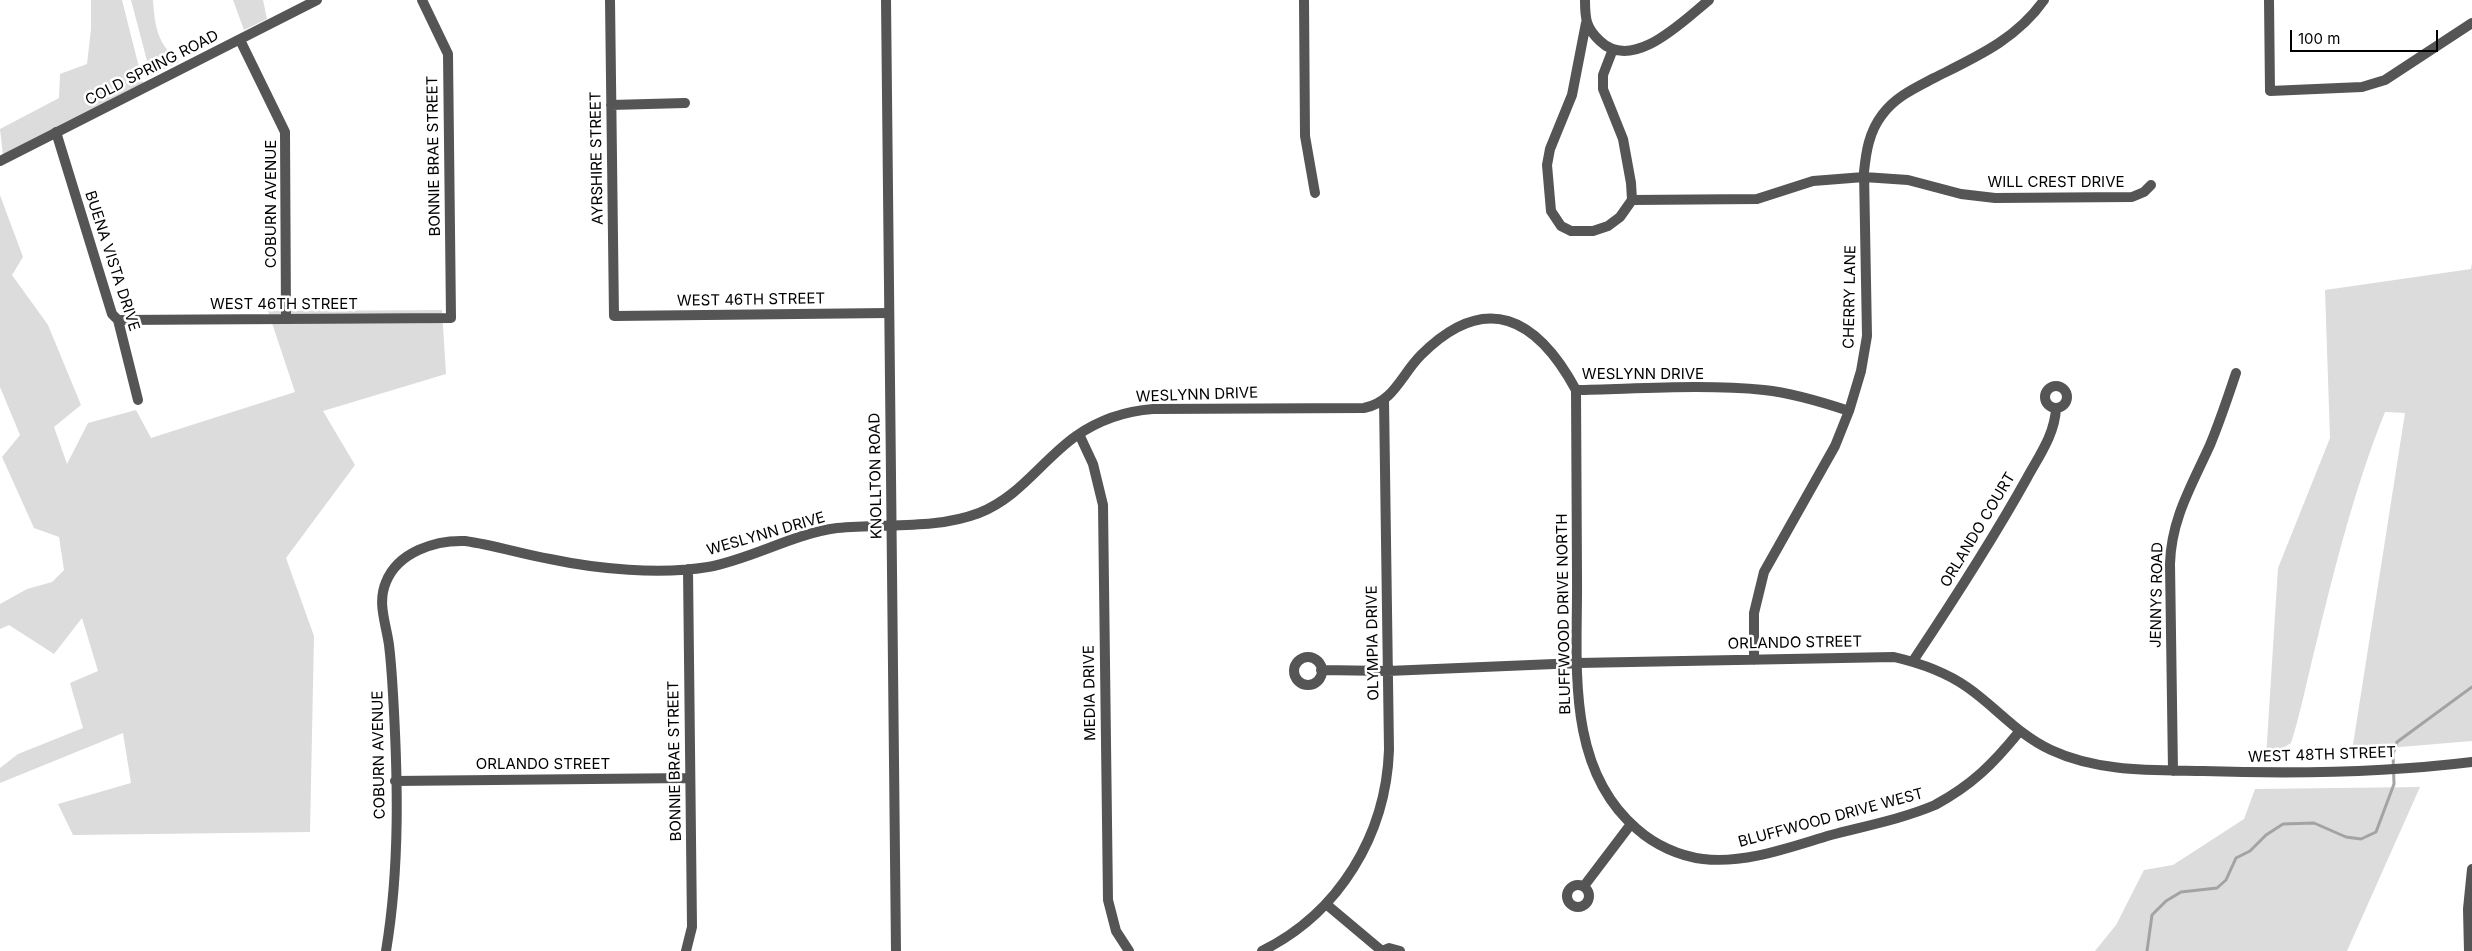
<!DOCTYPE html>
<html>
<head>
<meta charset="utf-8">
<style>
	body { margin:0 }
	#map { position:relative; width:2472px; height:951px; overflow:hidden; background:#fff; font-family:Inter,sans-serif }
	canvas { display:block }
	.scale { position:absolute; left:2290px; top:30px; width:148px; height:22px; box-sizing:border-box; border:2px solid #000; border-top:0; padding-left:6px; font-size:15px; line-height:18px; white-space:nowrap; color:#000; -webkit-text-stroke:4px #fff; paint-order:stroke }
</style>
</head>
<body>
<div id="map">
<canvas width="2472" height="951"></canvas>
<div class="scale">100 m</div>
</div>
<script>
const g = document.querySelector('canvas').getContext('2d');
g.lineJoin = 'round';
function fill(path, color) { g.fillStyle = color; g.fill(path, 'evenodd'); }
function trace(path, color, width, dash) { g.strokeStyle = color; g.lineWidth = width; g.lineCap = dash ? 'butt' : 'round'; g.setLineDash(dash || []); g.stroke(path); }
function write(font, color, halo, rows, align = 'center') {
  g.font = font + ' Inter,sans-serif'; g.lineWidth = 5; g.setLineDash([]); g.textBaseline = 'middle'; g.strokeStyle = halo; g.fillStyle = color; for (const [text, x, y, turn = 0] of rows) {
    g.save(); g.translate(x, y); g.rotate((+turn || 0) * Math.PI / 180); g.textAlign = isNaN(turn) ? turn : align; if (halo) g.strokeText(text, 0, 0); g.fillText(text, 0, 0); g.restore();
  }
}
const green = new Path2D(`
	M 91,0 L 122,0 L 143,83 L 3,155 L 0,129 L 59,98 L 60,74 L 87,64 L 91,29 Z
	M 131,0 L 153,0 C 155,27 157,43 179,62 L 151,76 Z
	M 233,0 L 263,0 L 267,19 L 244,30 Z
	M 0,195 L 23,257 L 12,275 L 48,325 L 81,405 L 54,427 L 67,464 L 88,423 L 136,410 L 151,438 L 295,392 L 268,311 L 442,310 L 446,374 L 323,411 L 355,465 L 286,558 L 314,636 L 310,832 L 73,835 L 58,804 L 131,783 L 123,733 L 0,783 L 0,768 L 18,754 L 83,728 L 70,683 L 98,671 L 82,618 L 54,654 L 9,625 L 0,629 L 0,604 L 27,589 L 52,582 L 64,570 L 59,537 L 34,528 L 2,457 L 20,435 L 0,387 Z
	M 2472,263 L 2472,741 L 2352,751 L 2405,413 L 2385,412 C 2352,494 2331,583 2310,669 C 2304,694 2299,718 2291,743 L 2266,758 L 2278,568 L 2330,438 L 2325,290 L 2471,269 Z
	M 2420,787 L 2347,951 L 2095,951 L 2116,925 L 2144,870 L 2173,865 L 2244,819 L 2255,789 Z`);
const stream = new Path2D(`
	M 2147,951 L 2152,915 L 2166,901 L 2181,892 L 2217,888 L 2226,880 L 2236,858 L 2250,851 L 2266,835 L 2283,824 L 2314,823 L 2346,837 L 2361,839 L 2376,832 L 2394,784 L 2393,754 L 2397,742 L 2472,687`);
const minor = new Path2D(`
	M 610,0 L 614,316 L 889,313
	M 1304,0 L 1305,136 L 1315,193
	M 1585,0 C 1585,19 1586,28 1600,41 C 1633,73 1684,20 1709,0
	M 2269,0 L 2270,91 L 2362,87 L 2385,80 L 2472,23
	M 1586,23 L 1572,95 L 1550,149 L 1547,165 L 1551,211 L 1561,226 L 1571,231 L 1593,231 L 1608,226 L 1620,217 L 1632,200 L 1631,183 L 1623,139 L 1603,89 L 1603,75 L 1613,49
	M 240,40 L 285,132 L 286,319
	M 611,105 L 685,103
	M 56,132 L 112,314 L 118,320 L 138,400
	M 1632,200 L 1757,199 L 1813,181 L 1864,177 L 1908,180 L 1961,194 L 1995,198 L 2132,197 L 2144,192 L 2151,185
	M 118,320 L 451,318 L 448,54 L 422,0
	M2045 397a11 11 0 1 1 22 0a11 11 0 1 1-22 0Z
	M 1576,390 C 1576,452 1577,514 1577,576 C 1578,661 1564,767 1637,829 C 1655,845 1679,856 1703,859 C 1746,864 1790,847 1831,835 C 1865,826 1902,819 1935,805 C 1972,785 1993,764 2019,732
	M 1079,434 L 1093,464 L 1103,505 L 1108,900 L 1116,931 L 1129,951
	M1294 671a14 14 0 1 1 28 0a14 14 0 1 1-28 0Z
	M 1754,660 L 1754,613 L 1764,572 L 1835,446 L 1849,411 L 1861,371 L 1867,336 L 1864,172 C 1866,152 1869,132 1882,115 C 1895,97 1915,88 1934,78 C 1976,57 2017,39 2044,0
	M 1913,661 C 1953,601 1992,541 2027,478 C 2039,456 2055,434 2056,408
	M 1321,670 L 1388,671 L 1578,663 L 1894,657 C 1920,663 1944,671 1967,687 C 1996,707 2018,735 2051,750 C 2098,772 2152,770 2203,771 C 2293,774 2383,773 2472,762
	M 2173,771 L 2170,564 C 2171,519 2192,485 2210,445 C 2220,421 2228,397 2236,373
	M 395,781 L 690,778
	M1567 896a11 11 0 1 1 22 0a11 11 0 1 1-22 0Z
	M 1584,886 L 1631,824
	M 1326,904 L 1382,951
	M 386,951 C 400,867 398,779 393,694 C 392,677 391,661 389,645 C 386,623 377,603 386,582 C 398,552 435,540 465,541 C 494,545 521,554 550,559 C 597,569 660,575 708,567 C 752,559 792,534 837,528 C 885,523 934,530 979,513 C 1020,497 1042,460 1076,436 C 1099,420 1126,411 1153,409 L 1364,408 C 1394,402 1401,375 1421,355 C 1486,290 1537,318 1576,390 C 1636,389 1704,384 1764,390 C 1793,393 1822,402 1849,411
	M 686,951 L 692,927 L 688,569
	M 1262,951 C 1339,913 1386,835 1389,750 L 1384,400
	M 1382,951 L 1389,948 L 1400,951
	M 2469,951 L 2468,909 L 2472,869`);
const tertiary = new Path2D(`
	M 886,0 L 896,951
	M 0,161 L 317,0`);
const streetNames = [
	["COLD SPRING ROAD",152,68,-27],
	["BONNIE BRAE STREET",434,156,-91],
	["AYRSHIRE STREET",597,158,-91],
	["WILL CREST DRIVE",2056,182],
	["COBURN AVENUE",271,204,-90],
	["BUENA VISTA DRIVE",112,261,72],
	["CHERRY LANE",1850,297,-89],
	["WEST 46TH STREET",751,300,-1],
	["WEST 46TH STREET",284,304],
	["WESLYNN DRIVE",1643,374],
	["WESLYNN DRIVE",1197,395,-2],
	["KNOLLTON ROAD",876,476,-91],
	["ORLANDO COURT",1978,530,-59],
	["WESLYNN DRIVE",766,534,-16],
	["JENNYS ROAD",2157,595,-89],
	["BLUFFWOOD DRIVE NORTH",1564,614,-91],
	["OLYMPIA DRIVE",1373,643,-91],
	["ORLANDO STREET",1795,643,-1],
	["MEDIA DRIVE",1090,693,-91],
	["COBURN AVENUE",379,755,-91],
	["WEST 48TH STREET",2322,755,-2],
	["BONNIE BRAE STREET",675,761,-91],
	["ORLANDO STREET",543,764],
	["BLUFFWOOD DRIVE WEST",1831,818,-15]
];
fill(green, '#dcdcdc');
trace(stream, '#a3a3a3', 3);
trace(minor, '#555', 10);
trace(tertiary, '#555', 10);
write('15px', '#000', '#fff', streetNames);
</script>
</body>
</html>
